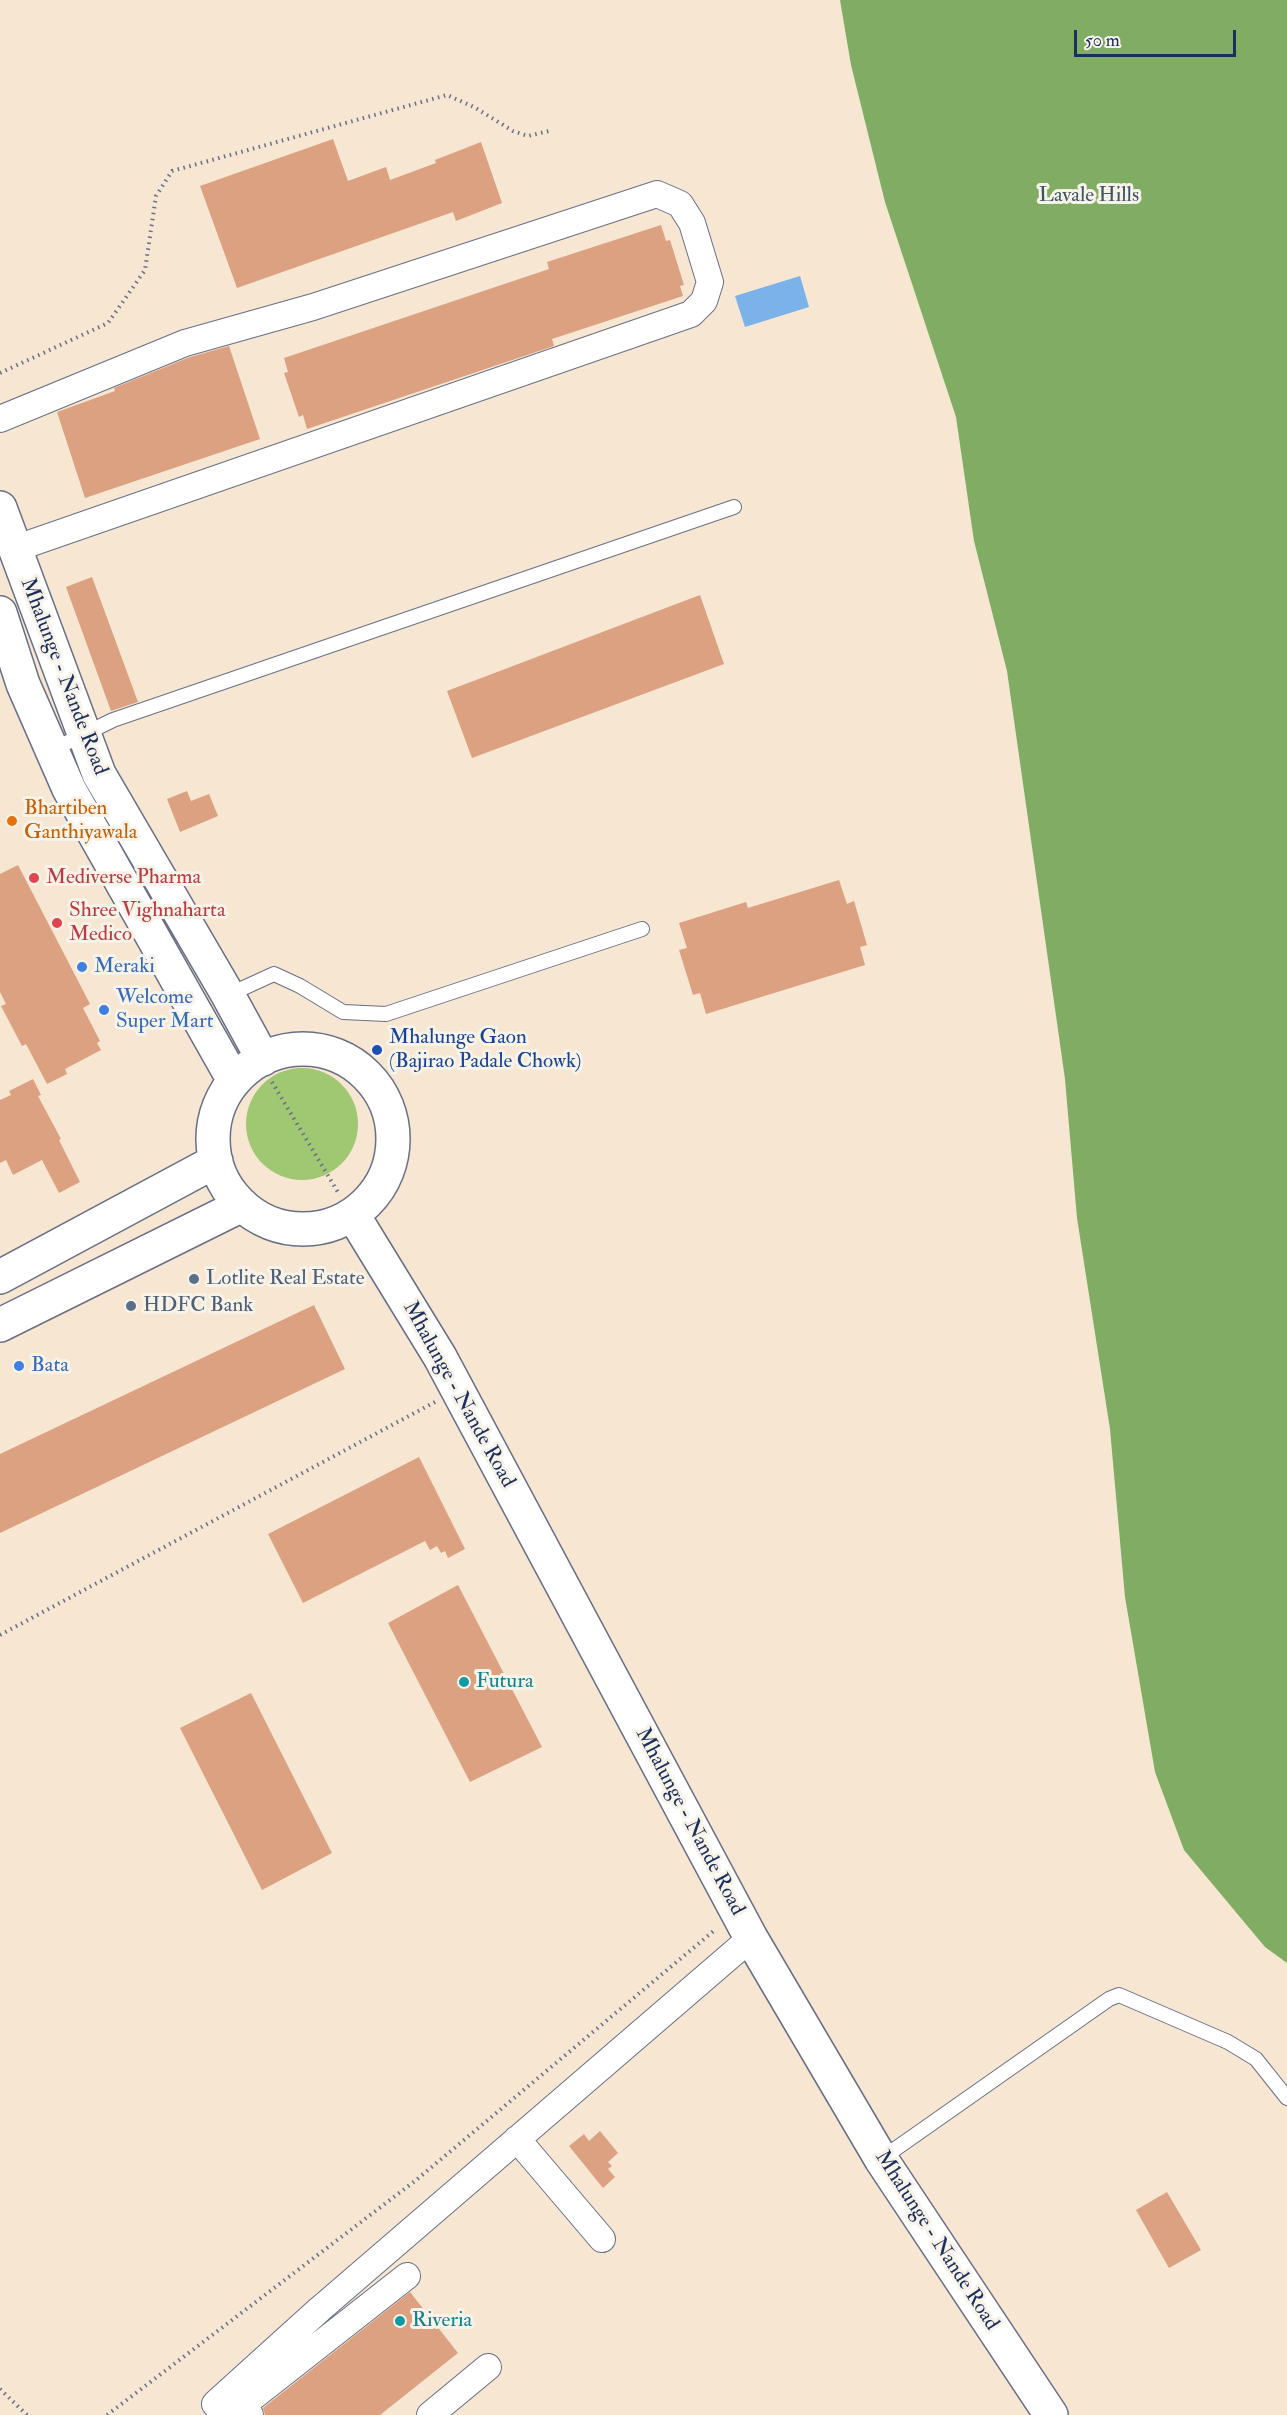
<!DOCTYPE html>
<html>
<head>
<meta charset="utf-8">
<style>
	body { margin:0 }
	#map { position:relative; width:1287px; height:2415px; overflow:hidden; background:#f6e6d2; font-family:"IM FELL Double Pica",serif }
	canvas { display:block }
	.scale { position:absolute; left:1074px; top:30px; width:162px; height:27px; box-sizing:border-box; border:3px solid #1b2f5e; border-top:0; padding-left:8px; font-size:18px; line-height:21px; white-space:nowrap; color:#1b2f5e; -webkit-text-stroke:4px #f7f3e8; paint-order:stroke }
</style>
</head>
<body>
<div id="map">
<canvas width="1287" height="2415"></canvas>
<div class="scale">50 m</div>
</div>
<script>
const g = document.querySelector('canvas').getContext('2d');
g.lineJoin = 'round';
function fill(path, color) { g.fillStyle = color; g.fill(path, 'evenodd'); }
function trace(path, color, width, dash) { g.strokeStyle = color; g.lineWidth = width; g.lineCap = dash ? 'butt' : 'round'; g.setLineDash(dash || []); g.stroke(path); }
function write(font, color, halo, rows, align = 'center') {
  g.font = font + ' "IM FELL Double Pica",serif'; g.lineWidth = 6; g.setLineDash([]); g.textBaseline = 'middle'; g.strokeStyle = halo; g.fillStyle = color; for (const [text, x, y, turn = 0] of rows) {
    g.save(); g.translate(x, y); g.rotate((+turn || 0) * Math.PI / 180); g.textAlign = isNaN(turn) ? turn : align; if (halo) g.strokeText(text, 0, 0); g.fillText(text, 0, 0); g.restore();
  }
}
const green = new Path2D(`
	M246 1124a56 56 0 1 1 112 0a56 56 0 1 1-112 0Z`);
const forest = new Path2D(`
	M 840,0 L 1287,0 L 1287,1963 L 1265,1947 L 1184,1850 L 1155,1772 L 1125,1597 L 1110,1429 L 1077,1218 L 1065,1079 L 1007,671 L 974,541 L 956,417 L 885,202 L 851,65 Z`);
const water = new Path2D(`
	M 800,276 L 809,307 L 745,327 L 735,296 Z`);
const building = new Path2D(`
	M 333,139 L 348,181 L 386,167 L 390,180 L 436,163 L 435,160 L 481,142 L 502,203 L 456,221 L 453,212 L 237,288 L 200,186 Z
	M 661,225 L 666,241 L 670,240 L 684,285 L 680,286 L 683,296 L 552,339 L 554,346 L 307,429 L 303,415 L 299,417 L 284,373 L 288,372 L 284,358 L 549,269 L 547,262 Z
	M 229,346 L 260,439 L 85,498 L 57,412 L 115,391 L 114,388 L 190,357 Z
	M 92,577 L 138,702 L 111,711 L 66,587 Z
	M 700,595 L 724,664 L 472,758 L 447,691 Z
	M 187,791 L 191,801 L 209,794 L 218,816 L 180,832 L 167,799 Z
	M 18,865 L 90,1004 L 83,1008 L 100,1041 L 97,1043 L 101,1050 L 65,1069 L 67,1074 L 47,1084 L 26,1044 L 22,1046 L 1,1006 L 6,1004 L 0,992 L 0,874 Z
	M 839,880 L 847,904 L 854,901 L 867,945 L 860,947 L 865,965 L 706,1014 L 700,993 L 693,995 L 679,950 L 687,948 L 679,923 L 746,902 L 748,908 Z
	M 33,1079 L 41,1095 L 38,1096 L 61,1139 L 59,1140 L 80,1182 L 59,1193 L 42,1160 L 13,1175 L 6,1160 L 0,1163 L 0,1100 L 11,1095 L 9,1091 Z
	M 314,1305 L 345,1369 L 0,1533 L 0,1454 Z
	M 419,1457 L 465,1549 L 448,1558 L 445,1551 L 441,1553 L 437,1546 L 430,1550 L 425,1541 L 303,1603 L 268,1534 Z
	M 458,1585 L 542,1747 L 470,1782 L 388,1623 Z
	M 251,1693 L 332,1853 L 262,1890 L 180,1728 Z
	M 600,2131 L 618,2153 L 608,2162 L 612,2166 L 608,2169 L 615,2177 L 603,2188 L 569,2146 L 584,2134 L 589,2141 Z
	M 1167,2192 L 1201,2250 L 1169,2268 L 1136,2210 Z
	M 410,2292 L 458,2353 L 380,2415 L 265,2415 L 263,2408 Z`);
const path = new Path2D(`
	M 0,373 L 108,323 L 145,270 L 156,196 L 172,171 L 447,95 L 474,107 L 513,131 L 528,136 L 549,131
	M 272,1082 L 339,1194
	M 0,1635 L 435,1402
	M 0,2389 L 27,2415
	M 107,2415 L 415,2181 L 716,1929`);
const service = new Path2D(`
	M 52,750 L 113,720 L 734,507
	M 228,995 L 274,974 L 300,986 L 343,1012 L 386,1014 L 642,929
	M 881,2159 L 1109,1999 L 1119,1995 L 1228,2042 L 1256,2059 L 1287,2098`);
const minor = new Path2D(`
	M 0,419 L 185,343 L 313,307 L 657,194 L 680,204 L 692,223 L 710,282 L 704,301 L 691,314 L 14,549
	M 517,2139 L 602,2239
	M 225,2415 L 215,2404 L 320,2309 L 751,1938
	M 250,2415 L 246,2408 L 249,2400 L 407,2276
	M 430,2415 L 488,2367`);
const tertiary = new Path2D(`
	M 353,1215 L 440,1357 L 751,1938 L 881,2159 L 1051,2415`);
const secondary = new Path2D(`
	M 0,508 L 99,774 L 228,995 L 263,1059
	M 0,613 L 23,684 L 69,789 L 233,1079
	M213 1139a90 90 0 1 1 180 0a90 90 0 1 1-180 0Z
	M 0,1277 L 216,1161
	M 0,1325 L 242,1205`);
const markers = [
	[12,821,6,"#e8710a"],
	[34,878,6,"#e0444e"],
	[57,923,6,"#e0444e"],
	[82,967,6,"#3f7fe0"],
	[104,1010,6,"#3f7fe0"],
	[377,1050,6,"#1a4fb4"],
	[194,1279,6,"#5c6f8a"],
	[131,1306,6,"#5c6f8a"],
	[19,1366,6,"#3f7fe0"],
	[464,1682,6,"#0f9aa8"],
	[400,2321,6,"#0f9aa8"]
];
const parkNames = [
	["Lavale Hills",1089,196]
];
const streetNames = [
	["Mhalunge - Nande Road",63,677,69],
	["Mhalunge - Nande Road",458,1395,61],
	["Mhalunge - Nande Road",689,1822,62],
	["Mhalunge - Nande Road",936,2241,57]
];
const foodNames = [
	["Bhartiben",24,809],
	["Ganthiyawala",24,833]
];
const healthNames = [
	["Mediverse Pharma",46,878],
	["Shree Vighnaharta",69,911],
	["Medico",69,935]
];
const shopNames = [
	["Meraki",94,967],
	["Welcome",116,998],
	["Super Mart",116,1022],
	["Bata",31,1366]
];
const transitNames = [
	["Mhalunge Gaon",389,1038],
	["(Bajirao Padale Chowk)",389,1062]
];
const serviceNames = [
	["Lotlite Real Estate",206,1279],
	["HDFC Bank",143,1306]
];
const cultureNames = [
	["Futura",476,1682],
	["Riveria",412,2321]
];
fill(green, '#a0c772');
fill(forest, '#80ac64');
fill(water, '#7ab2e9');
fill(building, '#dba180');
trace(service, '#686f87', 16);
trace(minor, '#686f87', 28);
trace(tertiary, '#686f87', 36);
trace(secondary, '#686f87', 36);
trace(path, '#686f87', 4, [1.5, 4.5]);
trace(service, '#fff', 14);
trace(minor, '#fff', 26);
trace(tertiary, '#fff', 33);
trace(secondary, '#fff', 33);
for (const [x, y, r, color] of markers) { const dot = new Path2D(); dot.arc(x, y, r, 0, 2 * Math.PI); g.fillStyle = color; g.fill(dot); trace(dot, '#f7f3e8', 2); }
write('21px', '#3c5563', '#f7f3e8', parkNames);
write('21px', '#1b2f5e', '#f7f3e8', streetNames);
write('21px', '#c56008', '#f7f3e8', foodNames, 'left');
write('21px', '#be3a42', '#f7f3e8', healthNames, 'left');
write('21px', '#366cbe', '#f7f3e8', shopNames, 'left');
write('21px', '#164399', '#f7f3e8', transitNames, 'left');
write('21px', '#4e5e75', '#f7f3e8', serviceNames, 'left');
write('21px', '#0d838f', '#f7f3e8', cultureNames, 'left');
</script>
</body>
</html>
